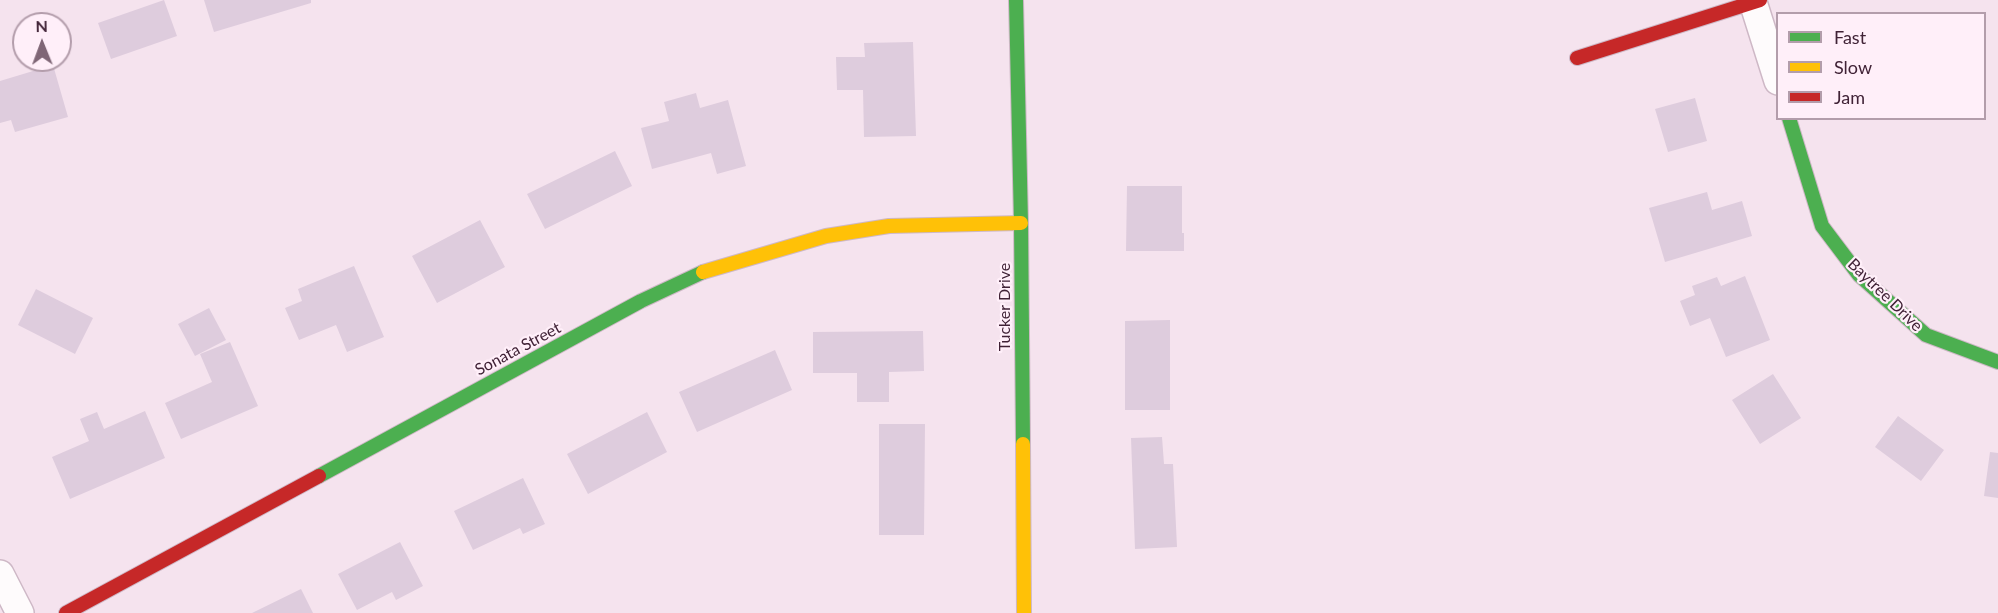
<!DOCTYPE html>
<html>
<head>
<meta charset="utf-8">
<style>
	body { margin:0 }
	#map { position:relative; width:1998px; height:613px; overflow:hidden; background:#f5e3ee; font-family:Lato,sans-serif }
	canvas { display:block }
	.legend { position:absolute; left:1776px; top:12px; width:210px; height:108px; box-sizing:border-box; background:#ffeff9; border:2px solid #b39dab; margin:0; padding:8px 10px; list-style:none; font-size:18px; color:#402236 }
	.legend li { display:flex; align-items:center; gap:12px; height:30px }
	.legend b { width:30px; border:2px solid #b39dab }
	.north { position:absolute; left:12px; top:12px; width:60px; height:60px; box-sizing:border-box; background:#ffeff9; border:2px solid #b39dab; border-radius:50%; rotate:359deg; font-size:16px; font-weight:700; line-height:24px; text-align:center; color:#402236 }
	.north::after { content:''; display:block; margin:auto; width:21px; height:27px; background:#7f6676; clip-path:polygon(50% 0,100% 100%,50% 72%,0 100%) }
</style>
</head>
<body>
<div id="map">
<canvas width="1998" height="613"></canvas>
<ul class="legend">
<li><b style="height:8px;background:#4caf50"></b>Fast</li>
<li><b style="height:8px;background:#ffc107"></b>Slow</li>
<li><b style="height:8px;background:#c62828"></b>Jam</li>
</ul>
<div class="north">N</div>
</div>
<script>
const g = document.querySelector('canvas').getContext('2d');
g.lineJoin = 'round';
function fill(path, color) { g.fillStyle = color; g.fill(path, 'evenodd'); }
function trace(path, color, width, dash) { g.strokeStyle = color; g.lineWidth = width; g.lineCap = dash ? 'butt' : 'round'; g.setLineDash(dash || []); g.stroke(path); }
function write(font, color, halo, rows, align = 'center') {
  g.font = font + ' Lato,sans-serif'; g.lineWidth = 4.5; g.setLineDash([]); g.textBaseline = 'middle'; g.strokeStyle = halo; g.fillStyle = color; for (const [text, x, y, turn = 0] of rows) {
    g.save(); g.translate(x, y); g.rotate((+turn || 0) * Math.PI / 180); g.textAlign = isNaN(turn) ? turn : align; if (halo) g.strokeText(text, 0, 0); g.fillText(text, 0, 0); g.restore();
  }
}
const building = new Path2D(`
	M 164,0 L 177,36 L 111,59 L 98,23 Z
	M 204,0 L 311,0 L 311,3 L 214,32 Z
	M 913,42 L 916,136 L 864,137 L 863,90 L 837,90 L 836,57 L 865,57 L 864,43 Z
	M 53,65 L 68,117 L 15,132 L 11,120 L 0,123 L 0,81 Z
	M 696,93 L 700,108 L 728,100 L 746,166 L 717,174 L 711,153 L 652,169 L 641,128 L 669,121 L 664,102 Z
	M 1695,98 L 1707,141 L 1668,152 L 1655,109 Z
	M 615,151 L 632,186 L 545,229 L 527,194 Z
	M 1127,186 L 1182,186 L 1182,233 L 1184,233 L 1184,251 L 1126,251 Z
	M 1707,192 L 1712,210 L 1742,201 L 1752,236 L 1665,262 L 1649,208 Z
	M 480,220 L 505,267 L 437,303 L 412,256 Z
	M 354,266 L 384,337 L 347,352 L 336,325 L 299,340 L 285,308 L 302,301 L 298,289 Z
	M 1745,276 L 1770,340 L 1726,357 L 1710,318 L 1690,326 L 1680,301 L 1695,295 L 1692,286 L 1717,277 L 1721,286 Z
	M 36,289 L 93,318 L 75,354 L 18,325 Z
	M 209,308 L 226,340 L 195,356 L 178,324 Z
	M 1170,320 L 1170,410 L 1125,410 L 1125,321 Z
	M 923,331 L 924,371 L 889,372 L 889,402 L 857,402 L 857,373 L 813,373 L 813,332 Z
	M 230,342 L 258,406 L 181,439 L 165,403 L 212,382 L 200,354 Z
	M 775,350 L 792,390 L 697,432 L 679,392 Z
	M 1773,374 L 1801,418 L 1760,444 L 1732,400 Z
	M 145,411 L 165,458 L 70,499 L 52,457 L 89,441 L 80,419 L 97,412 L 104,429 Z
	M 647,412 L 667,452 L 588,494 L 567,454 Z
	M 1898,416 L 1944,450 L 1921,481 L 1875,447 Z
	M 879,424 L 925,424 L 924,535 L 879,535 Z
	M 1162,437 L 1164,464 L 1173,464 L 1177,547 L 1135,549 L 1131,438 Z
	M 1990,452 L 1998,453 L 1998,498 L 1984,496 Z
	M 523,478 L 545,524 L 523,534 L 520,528 L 473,550 L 454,511 Z
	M 400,542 L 423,586 L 396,600 L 392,592 L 357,610 L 338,574 Z
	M 301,589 L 313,613 L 252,613 Z`);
const street = new Path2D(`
	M 1753,2 L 1778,81
	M 0,574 L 20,613`);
const fast = new Path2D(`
	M 1016,0 L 1021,223 L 1023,444
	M 1789,118 L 1822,226 L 1859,275 L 1926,335 L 1998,362
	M 319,476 L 641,301 L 703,272`);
const slow = new Path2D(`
	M 703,272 L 826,236 L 889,226 L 1021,223
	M 1023,444 L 1024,613`);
const jam = new Path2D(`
	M 1577,58 L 1760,0
	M 66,613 L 319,476`);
const streetNames = [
	["Baytree Drive",1885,295,44],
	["Tucker Drive",1005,307,-90],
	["Sonata Street",518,349,-28]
];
fill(building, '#deccdd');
trace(street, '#ceb8c6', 30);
trace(fast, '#ceb8c6', 16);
trace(slow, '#ceb8c6', 16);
trace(jam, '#ceb8c6', 16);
trace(street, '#fefbfc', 27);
trace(fast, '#4caf50', 14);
trace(slow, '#ffc107', 14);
trace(jam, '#c62828', 14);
write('16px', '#402236', '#ffeff9', streetNames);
</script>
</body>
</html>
